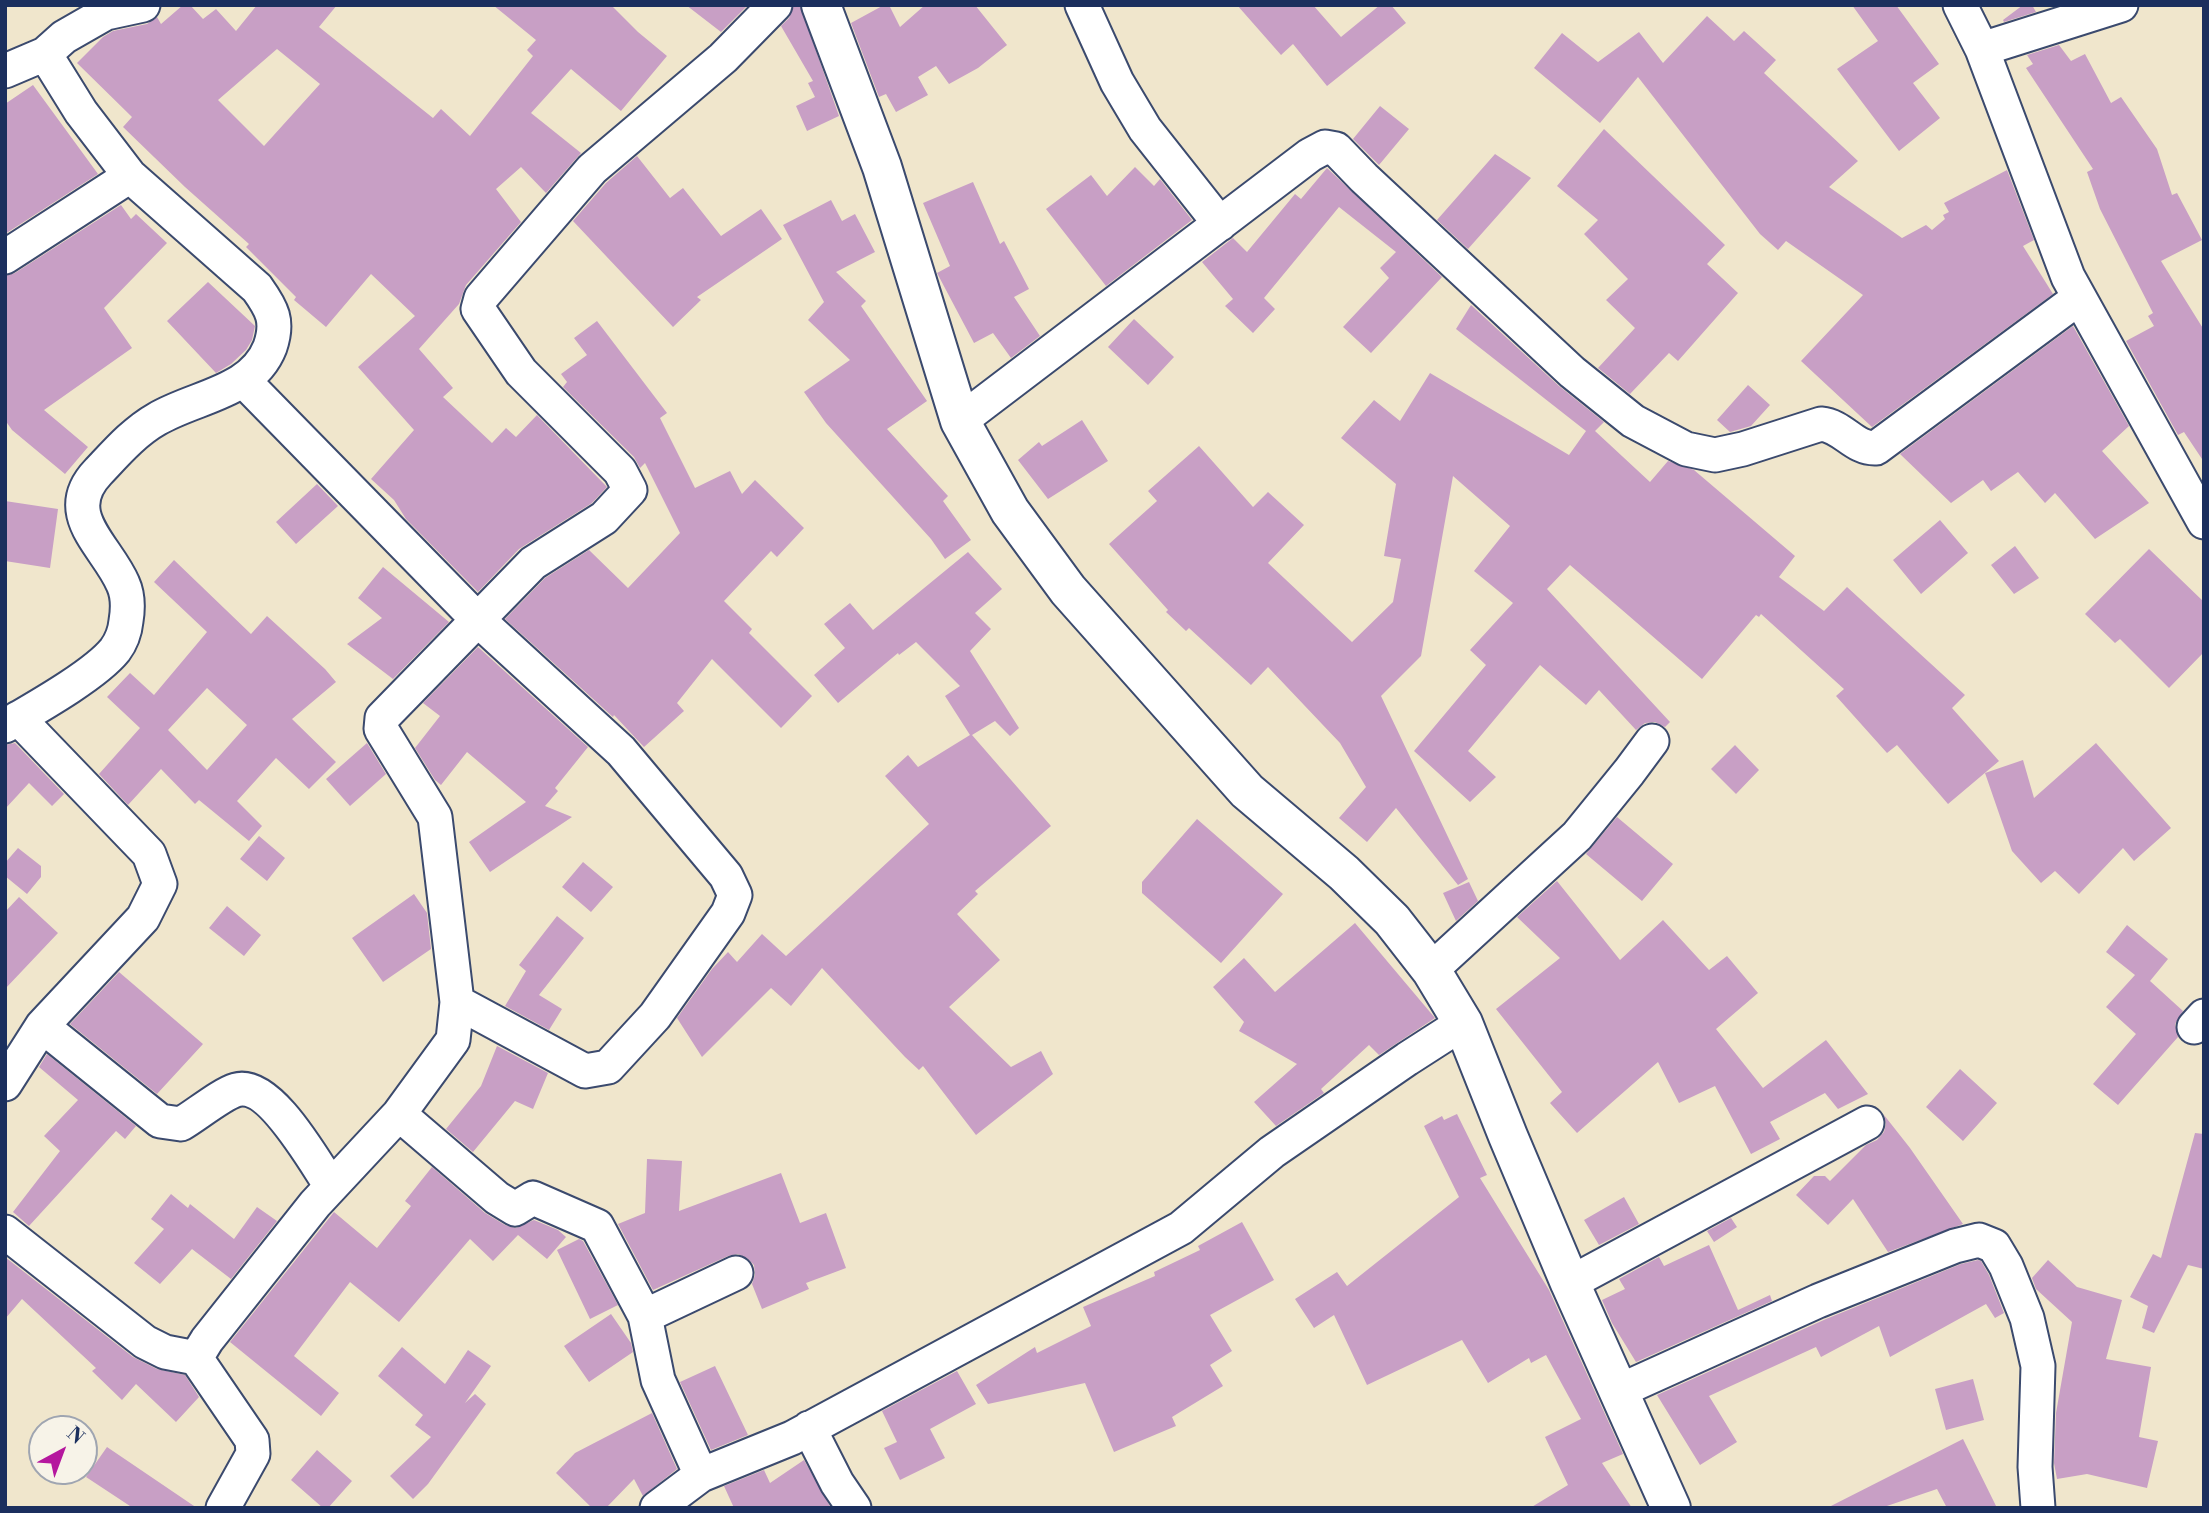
<!DOCTYPE html>
<html>
<head>
<meta charset="utf-8">
<style>
	body { margin:0 }
	#map { position:relative; width:2209px; height:1513px; overflow:hidden; background:#f0e6cc; font-family:"Libre Bodoni",serif }
	canvas { display:block }
	.frame { position:absolute; inset:0; border:7px solid #1b2f5e; pointer-events:none }
	.north { position:absolute; left:28px; top:1415px; width:70px; height:70px; box-sizing:border-box; background:#f7f3e8; border:2px solid #9fa5b1; border-radius:50%; rotate:41deg; font-size:19px; font-weight:700; line-height:28px; text-align:center; color:#1b2f5e }
	.north::after { content:''; display:block; margin:auto; width:24px; height:32px; background:#b5179e; clip-path:polygon(50% 0,100% 100%,50% 72%,0 100%) }
</style>
</head>
<body>
<div id="map">
<canvas width="2209" height="1513"></canvas>
<div class="frame"></div>
<div class="north">N</div>
</div>
<script>
const g = document.querySelector('canvas').getContext('2d');
g.lineJoin = 'round';
function fill(path, color) { g.fillStyle = color; g.fill(path, 'evenodd'); }
function trace(path, color, width, dash) { g.strokeStyle = color; g.lineWidth = width; g.lineCap = dash ? 'butt' : 'round'; g.setLineDash(dash || []); g.stroke(path); }
const building = new Path2D(`
	M 183,5 L 190,5 L 203,19 L 216,9 L 236,31 L 257,5 L 337,5 L 319,27 L 433,118 L 441,109 L 470,136 L 533,56 L 527,50 L 536,40 L 493,5 L 611,5 L 638,32 L 667,56 L 621,111 L 571,69 L 531,113 L 581,153 L 546,193 L 521,167 L 496,189 L 521,222 L 466,285 L 459,304 L 419,349 L 453,388 L 443,397 L 492,443 L 506,428 L 516,437 L 537,415 L 607,487 L 592,503 L 519,549 L 478,592 L 406,519 L 394,500 L 371,479 L 414,430 L 358,367 L 415,316 L 371,274 L 326,327 L 294,300 L 296,297 L 246,247 L 249,244 L 185,187 L 123,127 L 132,117 L 77,63 L 103,37 L 113,31 L 147,24 L 157,17 L 161,24 ZM 277,49 L 320,84 L 264,146 L 218,100 Z
	M 686,5 L 748,5 L 721,32 Z
	M 794,5 L 800,5 L 839,116 L 807,131 L 796,106 L 815,97 L 808,83 L 813,81 L 781,26 L 789,18 Z
	M 884,5 L 889,5 L 900,27 L 925,5 L 975,5 L 1007,45 L 978,68 L 949,84 L 936,66 L 918,77 L 928,95 L 896,112 L 886,94 L 879,97 L 851,23 Z
	M 1237,5 L 1313,5 L 1341,37 L 1380,5 L 1391,5 L 1406,23 L 1327,86 L 1293,44 L 1281,55 Z
	M 1852,5 L 1896,5 L 1939,64 L 1913,83 L 1940,118 L 1899,151 L 1837,69 L 1878,41 Z
	M 2023,5 L 2032,5 L 2036,12 L 2004,22 L 2003,20 Z
	M 1707,16 L 1734,41 L 1744,31 L 1776,60 L 1764,73 L 1858,161 L 1829,187 L 1902,238 L 1926,225 L 1932,230 L 1945,219 L 1943,215 L 1949,212 L 1944,203 L 2007,170 L 2034,240 L 2023,246 L 2053,294 L 1872,427 L 1801,361 L 1863,295 L 1786,241 L 1778,250 L 1760,234 L 1638,77 L 1600,123 L 1534,68 L 1562,33 L 1598,62 L 1639,32 L 1663,63 Z
	M 2059,45 L 2071,61 L 2085,54 L 2111,103 L 2121,97 L 2157,149 L 2172,195 L 2177,193 L 2202,240 L 2161,261 L 2204,330 L 2204,462 L 2184,432 L 2178,435 L 2126,341 L 2154,326 L 2148,316 L 2153,313 L 2100,209 L 2087,172 L 2093,169 L 2026,68 L 2033,64 L 2027,55 Z
	M 33,85 L 98,174 L 5,234 L 5,104 Z
	M 1380,106 L 1409,129 L 1379,165 L 1353,139 Z
	M 1604,129 L 1725,245 L 1707,264 L 1738,293 L 1678,361 L 1669,353 L 1630,394 L 1598,368 L 1635,328 L 1606,300 L 1628,279 L 1584,234 L 1598,220 L 1557,186 Z
	M 1495,154 L 1531,178 L 1468,249 L 1437,220 Z
	M 637,156 L 670,198 L 683,188 L 721,236 L 761,209 L 782,239 L 697,297 L 701,300 L 673,327 L 573,221 L 606,183 Z
	M 1135,167 L 1154,186 L 1160,179 L 1192,220 L 1106,286 L 1046,209 L 1091,175 L 1107,196 Z
	M 1327,168 L 1442,277 L 1371,353 L 1343,327 L 1389,278 L 1380,268 L 1396,252 L 1339,207 L 1264,298 L 1275,309 L 1253,333 L 1225,306 L 1233,299 L 1202,262 L 1233,238 L 1247,252 L 1295,194 L 1301,199 Z
	M 973,182 L 1000,244 L 1004,241 L 1029,289 L 1014,297 L 1040,336 L 1011,358 L 993,333 L 974,343 L 937,273 L 950,266 L 923,203 Z
	M 831,200 L 842,221 L 855,214 L 875,252 L 836,272 L 866,301 L 861,306 L 927,401 L 887,429 L 948,496 L 943,501 L 971,540 L 945,559 L 931,539 L 826,423 L 804,392 L 850,360 L 808,320 L 824,302 L 783,225 Z
	M 121,205 L 131,219 L 136,214 L 167,243 L 104,308 L 132,348 L 44,410 L 88,447 L 65,474 L 12,430 L 5,420 L 5,276 L 15,273 Z
	M 208,282 L 255,326 L 252,340 L 246,350 L 231,364 L 216,373 L 167,321 Z
	M 1471,305 L 1559,386 L 1604,422 L 1595,431 L 1650,482 L 1668,461 L 1694,470 L 1795,556 L 1779,577 L 1824,611 L 1847,587 L 1965,695 L 1952,708 L 1999,761 L 1948,804 L 1897,745 L 1887,753 L 1836,696 L 1844,689 L 1761,614 L 1759,617 L 1756,615 L 1702,679 L 1570,565 L 1547,589 L 1670,722 L 1665,727 L 1655,722 L 1645,723 L 1636,730 L 1599,690 L 1586,705 L 1540,665 L 1468,751 L 1496,777 L 1470,802 L 1414,751 L 1486,665 L 1470,650 L 1513,603 L 1474,571 L 1510,526 L 1453,476 L 1421,656 L 1381,696 L 1468,879 L 1458,885 L 1396,808 L 1367,842 L 1339,818 L 1366,787 L 1340,743 L 1268,667 L 1251,685 L 1189,628 L 1186,631 L 1166,612 L 1168,610 L 1109,544 L 1157,501 L 1148,491 L 1199,446 L 1253,507 L 1268,492 L 1304,525 L 1268,563 L 1352,642 L 1393,602 L 1401,559 L 1384,556 L 1396,484 L 1341,438 L 1374,400 L 1400,421 L 1430,373 L 1569,455 L 1586,431 L 1456,329 Z
	M 1134,319 L 1174,357 L 1148,385 L 1108,347 Z
	M 597,321 L 667,413 L 660,418 L 695,488 L 730,471 L 742,494 L 755,480 L 804,528 L 777,557 L 771,551 L 724,601 L 752,629 L 749,633 L 812,696 L 781,728 L 712,659 L 677,703 L 684,711 L 644,747 L 614,715 L 613,717 L 505,619 L 545,578 L 589,550 L 628,588 L 680,533 L 645,463 L 640,468 L 634,457 L 563,387 L 567,382 L 561,374 L 587,355 L 574,338 Z
	M 2073,326 L 2129,426 L 2102,451 L 2149,503 L 2095,539 L 2055,493 L 2045,503 L 2018,472 L 1991,491 L 1983,480 L 1951,503 L 1900,454 Z
	M 1748,385 L 1770,405 L 1751,426 L 1730,432 L 1717,420 Z
	M 1082,420 L 1108,461 L 1048,499 L 1018,460 L 1039,442 L 1042,446 Z
	M 317,484 L 338,506 L 296,544 L 276,522 Z
	M 5,501 L 58,509 L 50,568 L 5,561 Z
	M 1940,520 L 1968,553 L 1921,594 L 1893,560 Z
	M 2015,546 L 2039,578 L 2014,594 L 1991,565 Z
	M 2149,549 L 2204,602 L 2204,652 L 2169,688 L 2120,639 L 2115,643 L 2085,614 Z
	M 968,552 L 1002,589 L 975,613 L 991,629 L 970,651 L 1019,728 L 1010,736 L 995,721 L 972,735 L 1051,826 L 975,891 L 978,894 L 957,914 L 1000,960 L 949,1007 L 1011,1067 L 1041,1051 L 1053,1074 L 976,1135 L 923,1066 L 919,1070 L 905,1057 L 822,968 L 791,1006 L 771,988 L 702,1057 L 677,1018 L 712,969 L 728,952 L 737,962 L 762,934 L 786,956 L 929,824 L 885,776 L 908,755 L 918,767 L 970,735 L 945,696 L 960,686 L 916,642 L 899,655 L 898,653 L 838,703 L 814,675 L 845,648 L 824,624 L 850,603 L 873,630 Z
	M 174,560 L 251,634 L 267,616 L 325,669 L 336,682 L 292,719 L 336,762 L 309,789 L 276,758 L 237,801 L 262,826 L 249,841 L 199,800 L 195,804 L 161,769 L 128,805 L 99,774 L 140,728 L 107,697 L 130,673 L 154,695 L 207,632 L 154,582 ZM 207,688 L 247,725 L 207,770 L 168,730 Z
	M 383,567 L 449,622 L 393,679 L 347,644 L 382,618 L 358,598 Z
	M 478,647 L 588,747 L 555,788 L 558,791 L 545,806 L 572,817 L 490,872 L 469,842 L 526,802 L 467,752 L 441,785 L 435,780 L 415,748 L 440,716 L 423,703 Z
	M 15,743 L 64,794 L 52,806 L 29,783 L 5,809 L 5,745 Z
	M 367,743 L 386,774 L 350,806 L 326,779 Z
	M 2096,743 L 2171,828 L 2134,861 L 2123,848 L 2079,894 L 2055,871 L 2041,883 L 2012,851 L 1985,773 L 2023,760 L 2034,798 Z
	M 1735,745 L 1759,770 L 1736,794 L 1711,769 Z
	M 1617,817 L 1673,864 L 1642,901 L 1586,854 Z
	M 1197,819 L 1283,894 L 1221,963 L 1142,893 L 1142,882 Z
	M 259,836 L 285,858 L 267,881 L 240,859 Z
	M 18,848 L 41,866 L 41,877 L 27,894 L 5,876 L 5,863 Z
	M 583,862 L 613,887 L 591,912 L 562,887 Z
	M 1557,881 L 1620,960 L 1663,920 L 1709,970 L 1727,956 L 1758,993 L 1716,1029 L 1763,1088 L 1826,1040 L 1868,1094 L 1838,1109 L 1825,1093 L 1770,1122 L 1780,1139 L 1751,1154 L 1715,1086 L 1679,1103 L 1658,1062 L 1577,1133 L 1550,1103 L 1562,1092 L 1496,1009 L 1560,958 L 1517,917 Z
	M 1469,882 L 1478,901 L 1456,921 L 1443,893 Z
	M 414,894 L 427,913 L 431,949 L 383,982 L 352,938 Z
	M 19,897 L 58,933 L 5,989 L 5,912 Z
	M 227,906 L 261,935 L 244,956 L 209,928 Z
	M 557,916 L 584,938 L 539,995 L 562,1009 L 549,1030 L 505,1006 L 526,971 L 519,965 Z
	M 1355,923 L 1435,1018 L 1379,1055 L 1369,1045 L 1321,1089 L 1324,1093 L 1276,1126 L 1254,1102 L 1297,1064 L 1239,1031 L 1244,1022 L 1213,987 L 1244,958 L 1275,992 Z
	M 2127,925 L 2168,959 L 2150,981 L 2183,1011 L 2175,1024 L 2178,1037 L 2118,1105 L 2093,1084 L 2136,1034 L 2106,1007 L 2135,975 L 2106,952 Z
	M 119,972 L 203,1044 L 157,1094 L 70,1024 Z
	M 497,1046 L 548,1073 L 533,1109 L 515,1101 L 473,1152 L 446,1129 L 481,1086 Z
	M 47,1054 L 136,1126 L 125,1139 L 116,1131 L 29,1226 L 13,1212 L 60,1151 L 44,1136 L 78,1100 L 39,1067 Z
	M 1960,1069 L 1997,1103 L 1963,1141 L 1926,1107 Z
	M 1457,1114 L 1487,1175 L 1480,1178 L 1549,1290 L 1623,1454 L 1602,1463 L 1632,1508 L 1530,1508 L 1568,1485 L 1545,1437 L 1581,1419 L 1546,1355 L 1531,1363 L 1529,1358 L 1488,1383 L 1462,1340 L 1367,1385 L 1334,1315 L 1314,1328 L 1295,1299 L 1337,1272 L 1347,1286 L 1459,1197 L 1424,1126 L 1442,1116 L 1444,1120 Z
	M 1884,1115 L 1910,1148 L 1963,1224 L 1888,1252 L 1853,1199 L 1828,1225 L 1796,1195 L 1814,1176 L 1825,1176 L 1830,1181 L 1866,1145 L 1877,1140 L 1884,1132 L 1886,1124 Z
	M 2195,1133 L 2204,1134 L 2204,1269 L 2188,1265 L 2154,1333 L 2142,1328 L 2148,1306 L 2130,1297 L 2153,1254 L 2161,1258 Z
	M 647,1159 L 682,1161 L 679,1211 L 781,1173 L 800,1223 L 826,1213 L 846,1268 L 806,1283 L 809,1289 L 762,1309 L 752,1284 L 755,1275 L 754,1265 L 747,1258 L 738,1254 L 728,1256 L 653,1290 L 618,1224 L 645,1213 Z
	M 432,1167 L 485,1213 L 505,1225 L 516,1228 L 534,1220 L 558,1230 L 566,1237 L 547,1259 L 518,1235 L 493,1261 L 470,1239 L 399,1322 L 350,1282 L 294,1356 L 339,1393 L 321,1416 L 230,1342 L 334,1212 L 377,1248 L 411,1206 L 405,1201 Z
	M 171,1194 L 188,1208 L 190,1204 L 234,1239 L 257,1207 L 277,1221 L 231,1279 L 192,1249 L 160,1284 L 134,1263 L 164,1229 L 151,1219 Z
	M 1624,1197 L 1639,1224 L 1599,1245 L 1584,1220 Z
	M 1731,1218 L 1737,1227 L 1714,1242 L 1707,1231 Z
	M 1242,1222 L 1274,1280 L 1210,1315 L 1232,1351 L 1210,1365 L 1223,1386 L 1172,1417 L 1176,1426 L 1114,1452 L 1085,1383 L 988,1404 L 976,1385 L 1035,1347 L 1037,1353 L 1091,1326 L 1083,1307 L 1155,1276 L 1154,1272 L 1200,1250 L 1198,1246 Z
	M 579,1239 L 583,1241 L 618,1305 L 590,1319 L 557,1250 Z
	M 1709,1245 L 1738,1310 L 1770,1295 L 1772,1301 L 1636,1362 L 1612,1323 L 1602,1300 L 1625,1289 L 1619,1279 L 1659,1257 L 1664,1266 Z
	M 5,1257 L 133,1357 L 157,1369 L 185,1375 L 199,1397 L 176,1422 L 136,1384 L 122,1400 L 92,1371 L 96,1368 L 22,1299 L 5,1319 Z
	M 1978,1260 L 1981,1261 L 1989,1275 L 2004,1313 L 1995,1318 L 1986,1304 L 1890,1357 L 1879,1326 L 1821,1357 L 1816,1347 L 1709,1396 L 1737,1442 L 1700,1465 L 1657,1395 L 1826,1319 L 1961,1264 Z
	M 2048,1260 L 2077,1287 L 2122,1300 L 2106,1359 L 2151,1367 L 2139,1437 L 2158,1441 L 2147,1488 L 2087,1474 L 2057,1479 L 2054,1463 L 2056,1413 L 2072,1322 L 2036,1289 L 2032,1278 Z
	M 611,1314 L 631,1343 L 633,1352 L 589,1382 L 564,1346 Z
	M 402,1347 L 445,1384 L 468,1350 L 491,1366 L 465,1403 L 475,1394 L 486,1404 L 428,1484 L 413,1499 L 390,1476 L 431,1437 L 415,1425 L 423,1415 L 378,1376 Z
	M 715,1366 L 748,1435 L 711,1450 L 680,1382 Z
	M 957,1371 L 976,1404 L 930,1429 L 945,1458 L 900,1480 L 884,1448 L 897,1442 L 882,1411 Z
	M 1973,1379 L 1984,1420 L 1946,1430 L 1935,1389 Z
	M 652,1413 L 677,1469 L 643,1496 L 634,1479 L 606,1508 L 592,1508 L 556,1473 L 575,1453 Z
	M 1963,1439 L 1997,1508 L 1947,1508 L 1937,1489 L 1881,1508 L 1827,1508 Z
	M 107,1447 L 197,1508 L 133,1508 L 86,1477 Z
	M 317,1450 L 352,1481 L 328,1508 L 323,1508 L 291,1480 Z
	M 804,1460 L 831,1508 L 734,1508 L 724,1486 L 764,1470 L 770,1483 Z`);
const minor = new Path2D(`
	M 1082,5 L 1117,82 L 1145,129 L 1220,224
	M 1960,5 L 1982,49 L 2068,277 L 2204,522
	M 1982,49 L 2121,5
	M 5,71 L 45,54
	M 5,257 L 130,176
	M 244,381 L 477,619 L 621,751 L 726,876 L 735,895 L 728,913 L 655,1016 L 608,1067 L 585,1071 L 457,1002
	M 960,421 L 1310,155 L 1325,147 L 1336,149 L 1364,178 L 1572,372 L 1633,421 L 1686,449 L 1715,455 L 1743,449 L 1821,424 C 1843,426 1854,449 1876,448 L 2079,298
	M 5,726 C 34,709 95,675 115,650 C 121,642 125,631 126,621 C 128,609 128,595 123,584 C 107,546 58,514 98,472 C 116,453 134,432 157,419 C 196,396 252,393 270,347 C 279,321 272,309 257,288 L 130,176 L 81,112 L 45,54 L 64,37 L 106,13 L 143,5
	M 1431,970 L 1577,836 L 1629,772 L 1652,741
	M 42,1026 L 160,1121 L 181,1124 C 195,1116 222,1094 236,1090 C 270,1080 315,1163 331,1186
	M 2194,1027 L 2204,1016
	M 5,1084 L 42,1026 L 143,918 L 160,884 L 149,854 L 18,718
	M 399,1114 L 497,1198 L 515,1209 L 533,1198 L 597,1226 L 645,1316 L 658,1380 L 701,1475
	M 5,1232 L 145,1342 L 165,1352 L 196,1358
	M 1570,1283 L 1867,1123
	M 645,1316 L 736,1273
	M 1619,1391 L 1818,1301 L 1955,1246 L 1979,1240 L 1994,1246 L 2006,1266 L 2027,1318 L 2038,1366 L 2035,1467 L 2038,1508
	M 809,1428 L 837,1483 L 854,1508
	M 223,1508 L 253,1454 L 252,1440 L 196,1358 L 207,1340 L 315,1204 L 399,1114 L 453,1040 L 457,1002 L 435,817 L 381,729 L 382,718 L 533,563 L 604,518 L 630,490 L 620,471 L 521,372 L 478,309 L 481,298 L 592,169 L 723,58 L 775,5
	M 657,1508 L 701,1475 L 792,1438 L 1181,1228 L 1272,1152 L 1407,1059 L 1463,1023`);
const secondary = new Path2D(`
	M 821,5 L 882,167 L 960,421 L 1010,511 L 1068,590 L 1247,791 L 1344,873 L 1392,920 L 1431,970 L 1463,1023 L 1508,1136 L 1570,1283 L 1671,1508`);
fill(building, '#c89fc5');
trace(minor, '#3b4a6e', 37);
trace(secondary, '#3b4a6e', 42);
trace(minor, '#fff', 33);
trace(secondary, '#fff', 38);
</script>
</body>
</html>
